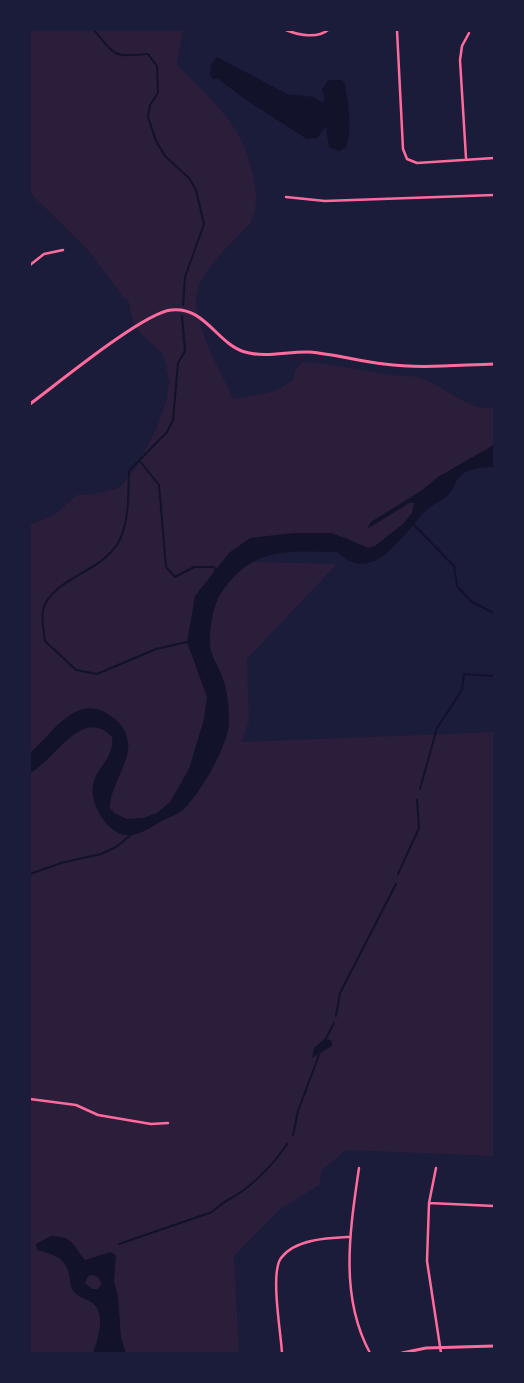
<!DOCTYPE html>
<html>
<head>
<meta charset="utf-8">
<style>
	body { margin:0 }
	#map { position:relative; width:524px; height:1383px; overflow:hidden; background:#1b1b3a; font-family:"Exo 2",sans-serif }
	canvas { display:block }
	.frame { position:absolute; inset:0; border:31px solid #1b1b3a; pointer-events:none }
</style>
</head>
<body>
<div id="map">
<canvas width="524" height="1383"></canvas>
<div class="frame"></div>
</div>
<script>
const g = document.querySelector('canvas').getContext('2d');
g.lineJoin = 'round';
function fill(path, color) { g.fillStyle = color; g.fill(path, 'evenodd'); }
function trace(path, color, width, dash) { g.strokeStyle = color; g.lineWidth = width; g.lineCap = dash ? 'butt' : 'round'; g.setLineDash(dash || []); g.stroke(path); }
const green = new Path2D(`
	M 30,30 L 183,30 L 177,64 C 197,85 221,107 237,132 C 249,151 265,204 250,223 C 234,242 203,267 197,292 C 190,319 222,373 233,399 L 276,391 L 293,380 L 296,368 L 303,362 C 333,364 361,370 391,375 C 399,376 409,375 417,377 C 446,385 463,410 494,408 L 494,445 L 438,477 L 421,491 L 371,522 L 368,528 L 409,503 L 414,503 L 412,513 L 403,524 L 376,546 L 368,548 L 344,537 L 224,561 L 337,564 L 247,659 L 249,722 L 241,742 L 494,732 L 494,1156 L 346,1150 L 322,1170 L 319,1185 L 279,1210 L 234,1256 L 239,1353 L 30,1353 L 30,525 L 57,513 L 77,495 L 94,494 L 119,488 L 137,466 L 157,428 L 167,398 L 169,381 L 166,364 L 162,353 L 139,332 L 133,322 L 128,300 L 124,298 L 88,250 L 30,193 Z`);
const water = new Path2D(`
	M 217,57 L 287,94 L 314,97 L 321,102 L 325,99 L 322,90 L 328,80 L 342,80 L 345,84 C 348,104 353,128 346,148 L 339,151 L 329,147 L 326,127 L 317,138 L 307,139 L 249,102 L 218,79 L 213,79 L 210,76 L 211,64 Z
	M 494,445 L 494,467 C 485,467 472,468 464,473 C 455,479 455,486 449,494 C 445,500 435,503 430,507 C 404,529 376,589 337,552 C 286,551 251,546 220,595 C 212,608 207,640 212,654 C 216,664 222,674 225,685 C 228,697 229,711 229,723 C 228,746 200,794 183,810 C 177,815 167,818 160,822 C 148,829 133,840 118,833 C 103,825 90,802 93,785 C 96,767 115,758 112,737 C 82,705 54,762 30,773 L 30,753 C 55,731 79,687 116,720 C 124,726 130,740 128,750 C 125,770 110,789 110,808 L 114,813 L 127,819 L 143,818 L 157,813 L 170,802 L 189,769 L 204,719 L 207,697 L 187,642 L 195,596 L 229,553 L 250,538 L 294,533 L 332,533 L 368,548 L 375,546 L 403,524 L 412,513 L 414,503 L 409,503 L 367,529 L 371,522 L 421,491 L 438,477 Z
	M 324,1039 L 331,1040 L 332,1046 L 312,1058 L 314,1048 Z
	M 51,1236 C 75,1237 72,1245 85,1260 L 110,1252 L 116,1255 L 114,1281 L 118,1296 L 121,1338 L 126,1353 L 93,1353 C 98,1340 107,1311 91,1302 C 85,1298 79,1298 74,1292 C 69,1286 71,1281 69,1274 C 66,1257 51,1254 37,1250 L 36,1244 ZM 93,1275 L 98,1277 L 102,1284 L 97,1289 L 92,1289 L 85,1283 L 88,1276 Z`);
const stream = new Path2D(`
	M 94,30 C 117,57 112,57 148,54 L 157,66 L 158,93 L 150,105 L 148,117 L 156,141 L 165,156 L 189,178 L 196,190 L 204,224 L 185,277 L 183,305
	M 182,316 L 185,351 L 178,363 L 173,420 L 167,432 L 129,471 C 128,494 130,522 118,543 C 99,574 52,578 43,610 C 41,619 44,632 45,641 L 76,670 L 97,674 L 156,649 L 187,642
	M 139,460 L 159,485 L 166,567 L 175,577 L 194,567 L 214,567 L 216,571
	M 412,523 L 454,566 L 457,586 L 472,602 L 494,613
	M 420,789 L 437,728 L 462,690 L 464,674 L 494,676
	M 30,874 L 61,863 L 101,854 L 116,847 L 131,835
	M 398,874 L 419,828 L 417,800
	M 336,1016 L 340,993 L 396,884
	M 326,1039 L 334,1023
	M 293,1135 L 298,1111 L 319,1055
	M 119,1244 L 212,1212 C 221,1203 230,1199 241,1192 C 258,1180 276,1161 287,1144`);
const minor = new Path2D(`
	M 286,30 C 298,35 317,39 328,30
	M 397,30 L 403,149 L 407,159 L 417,163 L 494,158
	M 466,158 L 460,60 L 462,46 L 469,33
	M 286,197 L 325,201 L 494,195
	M 30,265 L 44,254 L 63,250
	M 30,1099 L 76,1105 L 98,1115 L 151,1124 L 168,1123
	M 359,1168 C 350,1230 339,1296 370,1353
	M 436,1168 L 429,1203 L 427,1261 L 441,1353
	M 429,1203 L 494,1206
	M 282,1353 C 281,1333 270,1273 281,1258 C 295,1239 328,1238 349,1237`);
const tertiary = new Path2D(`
	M 30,404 C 57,384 143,313 171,310 C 205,306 217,344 245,352 C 265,358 289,351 309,352 C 334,354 359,361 384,364 C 420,369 458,365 494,364
	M 402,1353 L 426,1348 L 494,1346`);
fill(green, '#2a1e3b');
fill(water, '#12122b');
trace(stream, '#12122b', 2);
trace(minor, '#ff6b9d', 2.5);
trace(tertiary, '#ff6b9d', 3);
</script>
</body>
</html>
